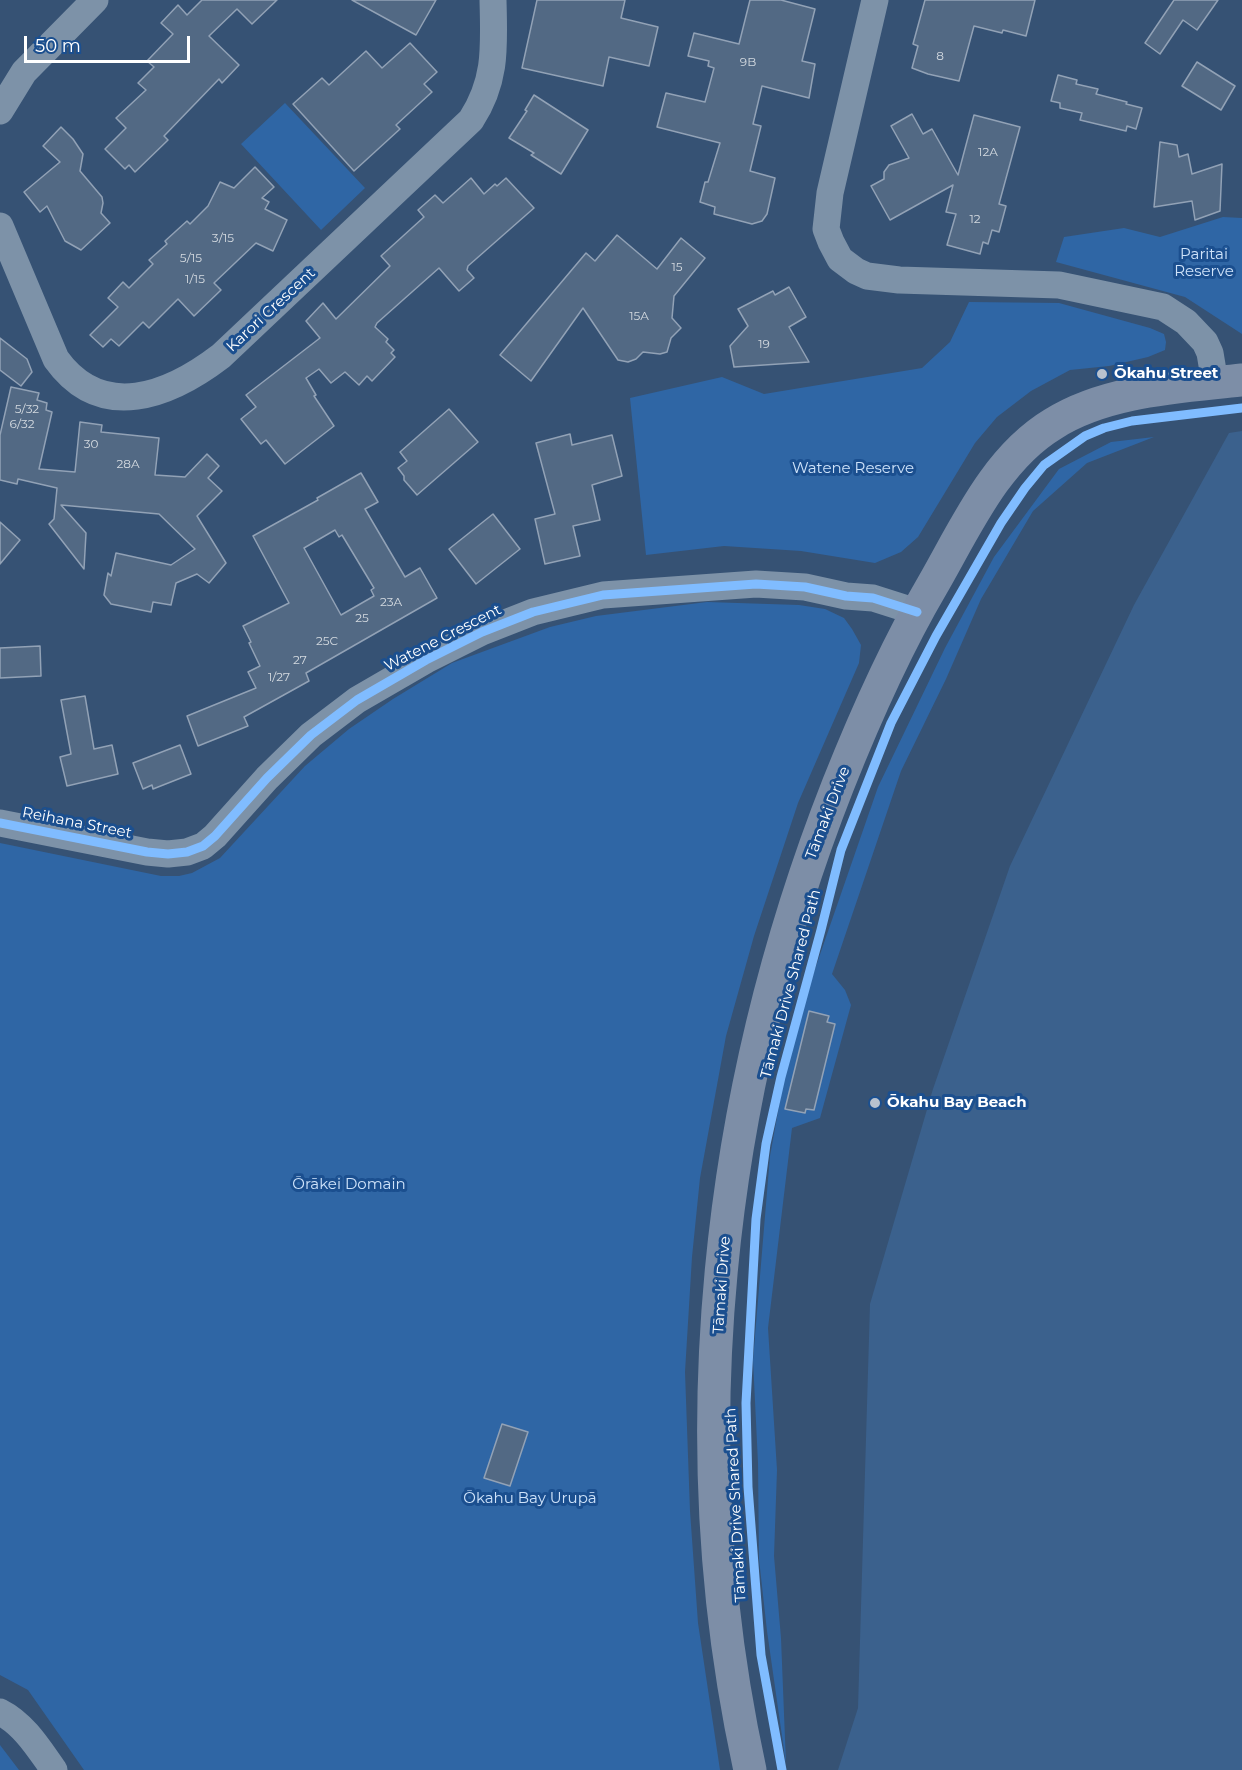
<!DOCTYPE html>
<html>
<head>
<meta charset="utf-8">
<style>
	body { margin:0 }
	#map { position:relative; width:1242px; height:1770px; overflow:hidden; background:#365274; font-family:Montserrat,sans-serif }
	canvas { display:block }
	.scale { position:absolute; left:24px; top:36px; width:166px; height:27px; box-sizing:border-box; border:3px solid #fff; border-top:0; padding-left:8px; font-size:18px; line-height:21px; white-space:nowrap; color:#fff; -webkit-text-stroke:4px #1b4f8f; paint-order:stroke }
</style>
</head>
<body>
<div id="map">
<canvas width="1242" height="1770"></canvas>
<div class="scale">50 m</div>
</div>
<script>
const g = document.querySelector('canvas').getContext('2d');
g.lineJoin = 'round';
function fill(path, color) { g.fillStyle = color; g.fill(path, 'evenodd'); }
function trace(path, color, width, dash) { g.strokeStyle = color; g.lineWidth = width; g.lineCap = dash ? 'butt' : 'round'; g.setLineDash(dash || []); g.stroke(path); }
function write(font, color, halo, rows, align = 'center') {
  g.font = font + ' Montserrat,sans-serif'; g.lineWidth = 6; g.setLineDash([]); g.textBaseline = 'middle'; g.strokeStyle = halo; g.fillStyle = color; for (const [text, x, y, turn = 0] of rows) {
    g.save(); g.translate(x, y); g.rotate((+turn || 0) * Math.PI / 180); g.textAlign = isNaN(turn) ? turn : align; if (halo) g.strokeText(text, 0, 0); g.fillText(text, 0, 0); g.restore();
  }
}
const green = new Path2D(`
	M 285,103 L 365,188 L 321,230 L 241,144 Z
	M 1223,217 L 1242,218 L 1242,334 L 1185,297 L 1056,262 L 1064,237 L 1124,228 L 1160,237 Z
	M 969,302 L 1059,303 L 1150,328 L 1164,334 L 1166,342 L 1165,350 L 1148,357 L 1109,366 L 1070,370 L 1031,391 L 997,417 L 975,443 L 918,537 L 901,552 L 875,563 L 801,551 L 724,546 L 646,555 L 630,398 L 722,377 L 764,394 L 922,368 L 950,342 Z
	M 1154,437 L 1087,463 L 1033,511 L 981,599 L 946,679 L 901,771 L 832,974 L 845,990 L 851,1005 L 820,1118 L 792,1128 L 768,1328 L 777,1470 L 774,1556 L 781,1638 L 786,1764 L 767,1631 L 759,1559 L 758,1463 L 753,1360 L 770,1156 L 787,1062 L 807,992 L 878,787 L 945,648 L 994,557 L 1059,469 L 1111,442 Z
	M 707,602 L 799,605 L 825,609 L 844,618 L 852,629 L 861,645 L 859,663 L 798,803 L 754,936 L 726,1036 L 700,1178 L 692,1257 L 685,1372 L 690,1511 L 698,1623 L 720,1770 L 84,1770 L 28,1690 L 0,1675 L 0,843 L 161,876 L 179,876 L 192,873 L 220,858 L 305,766 L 349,729 L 393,699 L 452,663 L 550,627 L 596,616 Z
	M 0,1745 L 19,1770 L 0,1770 Z`);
const water = new Path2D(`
	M 1242,431 L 1242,1770 L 838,1770 L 858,1708 L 870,1304 L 933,1089 L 1010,866 L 1134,605 L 1229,433 Z`);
const building = new Path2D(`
	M 202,0 L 277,0 L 252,24 L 237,9 L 209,36 L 239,65 L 222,83 L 219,79 L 164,136 L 168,140 L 135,172 L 129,165 L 125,169 L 105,149 L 126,128 L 116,118 L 146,90 L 138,83 L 154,67 L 147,61 L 173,34 L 161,23 L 178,5 L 187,15 Z
	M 352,0 L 436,0 L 416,35 Z
	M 537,0 L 625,0 L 621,18 L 658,27 L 649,66 L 609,57 L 603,86 L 522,68 Z
	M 750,0 L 781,0 L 815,9 L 802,61 L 815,64 L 809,98 L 762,86 L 753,124 L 761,126 L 750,171 L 775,178 L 767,214 L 762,221 L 752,224 L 714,214 L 715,207 L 700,202 L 705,182 L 708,182 L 720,143 L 657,127 L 666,93 L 705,102 L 714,68 L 708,66 L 709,61 L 688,56 L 694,33 L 739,44 Z
	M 925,0 L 1035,0 L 1026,36 L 1003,30 L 1002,33 L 974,26 L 959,81 L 928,74 L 912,68 L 918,46 L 913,44 Z
	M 1174,0 L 1218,0 L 1197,30 L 1183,20 L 1160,54 L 1145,43 Z
	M 410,43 L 437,72 L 424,84 L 432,92 L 396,125 L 400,129 L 354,171 L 293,104 L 322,78 L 329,85 L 366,51 L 382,68 Z
	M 1197,62 L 1235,86 L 1221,110 L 1182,86 Z
	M 1058,75 L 1077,80 L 1076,84 L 1098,89 L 1096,94 L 1127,102 L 1126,104 L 1142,108 L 1136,129 L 1127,126 L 1126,131 L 1080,120 L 1082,113 L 1060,108 L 1060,103 L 1051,101 Z
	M 534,95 L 588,130 L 561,174 L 531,155 L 534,153 L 509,138 L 527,111 L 525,110 Z
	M 912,114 L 923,134 L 932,129 L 958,175 L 974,115 L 1020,127 L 999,204 L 1006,206 L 999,232 L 992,230 L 988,244 L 983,242 L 980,254 L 947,245 L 956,214 L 946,212 L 953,185 L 890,220 L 871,186 L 884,179 L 884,172 L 889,165 L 909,158 L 891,126 Z
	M 61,127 L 73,139 L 83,154 L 80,171 L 102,197 L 103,203 L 101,213 L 110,223 L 81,250 L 65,241 L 47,206 L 40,212 L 24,192 L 60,162 L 43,146 Z
	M 1160,142 L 1177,145 L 1179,157 L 1188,154 L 1192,174 L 1222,164 L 1220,211 L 1195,220 L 1192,201 L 1154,207 Z
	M 255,167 L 274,187 L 262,198 L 269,202 L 265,209 L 287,220 L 273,251 L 256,243 L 214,283 L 221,290 L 194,316 L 178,299 L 149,328 L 143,322 L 119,346 L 111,339 L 103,347 L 90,335 L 118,307 L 108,298 L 123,282 L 129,288 L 153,264 L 149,260 L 167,244 L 165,241 L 187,221 L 190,224 L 208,206 L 220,182 L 234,188 Z
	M 471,178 L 484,194 L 495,184 L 497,186 L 506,178 L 534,208 L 468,266 L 467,270 L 474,278 L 459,291 L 439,268 L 377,323 L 375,327 L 388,339 L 386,342 L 394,350 L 391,353 L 395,357 L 372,381 L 367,376 L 359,385 L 345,372 L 331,383 L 319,369 L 306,378 L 316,395 L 314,396 L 334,426 L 285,464 L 266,440 L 261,444 L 241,419 L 256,407 L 246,395 L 320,338 L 306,321 L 323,303 L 336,319 L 390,266 L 381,256 L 424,217 L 418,210 L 435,195 L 443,203 Z
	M 617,235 L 657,269 L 681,238 L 705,258 L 674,296 L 672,318 L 681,328 L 671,338 L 667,352 L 660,354 L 643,352 L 636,359 L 628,362 L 618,360 L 583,308 L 531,381 L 500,355 L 586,253 L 595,261 Z
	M 789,287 L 806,317 L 789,327 L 809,362 L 734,367 L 730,346 L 748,326 L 738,309 L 773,291 L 775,295 Z
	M 0,338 L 27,359 L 32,372 L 21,386 L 0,370 Z
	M 11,387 L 39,393 L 37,400 L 47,403 L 46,410 L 52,412 L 39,469 L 75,472 L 80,422 L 102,425 L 101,432 L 159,438 L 155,475 L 185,477 L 207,454 L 219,466 L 208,478 L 222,491 L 197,516 L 226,563 L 209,583 L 197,574 L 176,583 L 171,605 L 153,602 L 151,612 L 111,604 L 104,595 L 108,573 L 111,576 L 116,553 L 171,565 L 195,549 L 159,514 L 61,505 L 86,533 L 84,569 L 49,524 L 54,519 L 57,488 L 18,479 L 17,484 L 0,480 L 0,435 Z
	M 449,409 L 478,442 L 417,495 L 404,480 L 404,476 L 398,468 L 407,461 L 400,452 Z
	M 570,434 L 572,445 L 612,435 L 622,476 L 592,485 L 600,520 L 573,526 L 580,556 L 545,564 L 535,519 L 555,514 L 536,443 Z
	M 361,473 L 378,502 L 365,509 L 405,577 L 420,568 L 437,598 L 306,673 L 309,681 L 244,717 L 248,726 L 198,746 L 187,716 L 256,688 L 248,672 L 260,666 L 249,643 L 251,642 L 243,626 L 289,603 L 253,536 L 318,500 L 317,498 ZM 335,530 L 339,537 L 342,535 L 374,588 L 371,590 L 374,596 L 341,615 L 304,548 Z
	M 493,514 L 520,549 L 476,584 L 449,549 Z
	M 0,522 L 20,540 L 0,564 Z
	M 40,646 L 41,676 L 0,678 L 0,648 Z
	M 85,696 L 94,749 L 112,745 L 118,774 L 67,786 L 60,757 L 71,754 L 61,700 Z
	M 180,745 L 191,774 L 153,789 L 152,785 L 143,789 L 133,763 Z
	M 809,1011 L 829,1016 L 827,1022 L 835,1024 L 814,1110 L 806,1109 L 805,1113 L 785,1109 Z
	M 502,1424 L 528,1432 L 510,1486 L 484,1478 Z`);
const minor = new Path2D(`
	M 875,0 L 830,193 L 826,229 L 831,242 L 840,259 L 856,271 L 867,276 L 899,280 L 1059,285 L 1163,307 L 1186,322 L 1205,342 L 1210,353 L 1215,383
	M 0,111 L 24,72 L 95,0
	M 0,226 L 56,359 C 102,423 170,395 221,356 L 471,120 C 497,80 494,46 493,0
	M 0,823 L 147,852 L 168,854 L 187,852 L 203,846 L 215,836 L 267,778 L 311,735 L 357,700 L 426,660 L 482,632 L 533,612 L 603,595 L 756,584 L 805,587 L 846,596 L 873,598 L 917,612
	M 0,1712 C 24,1724 39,1749 54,1770`);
const major = new Path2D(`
	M 750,1770 C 678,1443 716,1095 838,785 C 865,717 895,649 932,586 C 965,529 995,459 1053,424 C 1107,390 1180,387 1242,380`);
const cycleway = new Path2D(`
	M 0,823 L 147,852 L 168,854 L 187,852 L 203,846 L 215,836 L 267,778 L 311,735 L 357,700 L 426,660 L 482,632 L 533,612 L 603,595 L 756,584 L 805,587 L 846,596 L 873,598 L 917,612
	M 782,1770 L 761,1655 L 748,1487 L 746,1403 L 756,1219 L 766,1144 L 781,1077 L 821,930 L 841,850 L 891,723 L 936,636 L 1001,523 L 1025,488 L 1044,465 L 1085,436 L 1104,428 L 1132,421 L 1242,408`);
const markers = [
	[1102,374,6,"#b9c2ce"],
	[875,1103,6,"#b9c2ce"]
];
const numberNames = [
	["8",940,56],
	["9B",748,62],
	["12A",988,152],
	["12",975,219],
	["3/15",223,238],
	["5/15",191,258],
	["15",677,267],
	["1/15",195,279],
	["15A",639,316],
	["19",764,344],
	["5/32",27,409],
	["6/32",22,424],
	["30",91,444],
	["28A",128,464],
	["23A",391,602],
	["25",362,618],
	["25C",327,641],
	["27",300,660],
	["1/27",279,677]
];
const parkNames = [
	["Paritai",1204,255],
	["Reserve",1204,272],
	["Watene Reserve",853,469],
	["Ōrākei Domain",349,1185],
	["Ōkahu Bay Urupā",530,1499]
];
const streetNames = [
	["Karori Crescent",271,310,-43],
	["Watene Crescent",443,638,-27],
	["Tāmaki Drive",828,813,-69],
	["Reihana Street",77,823,11],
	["Tāmaki Drive Shared Path",791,984,-75],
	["Tāmaki Drive",722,1285,-86],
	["Tāmaki Drive Shared Path",736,1505,-93]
];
const poiNames = [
	["Ōkahu Street",1114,374],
	["Ōkahu Bay Beach",887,1103]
];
fill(green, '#2f66a5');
fill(water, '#3b618d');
fill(building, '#526984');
trace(building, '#92a2b6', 1.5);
trace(minor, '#7d92a8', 27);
trace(major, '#7d8ea7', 33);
trace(cycleway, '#80bcff', 9);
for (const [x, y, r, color] of markers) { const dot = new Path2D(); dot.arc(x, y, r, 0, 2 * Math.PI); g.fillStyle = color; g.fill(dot); trace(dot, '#1b4f8f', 2); }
write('12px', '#d4dae0', null, numberNames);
write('15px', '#cfe3fa', '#1b4f8f', parkNames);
write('15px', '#fff', '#1b4f8f', streetNames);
write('bold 15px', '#fff', '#1b4f8f', poiNames, 'left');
</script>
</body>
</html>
